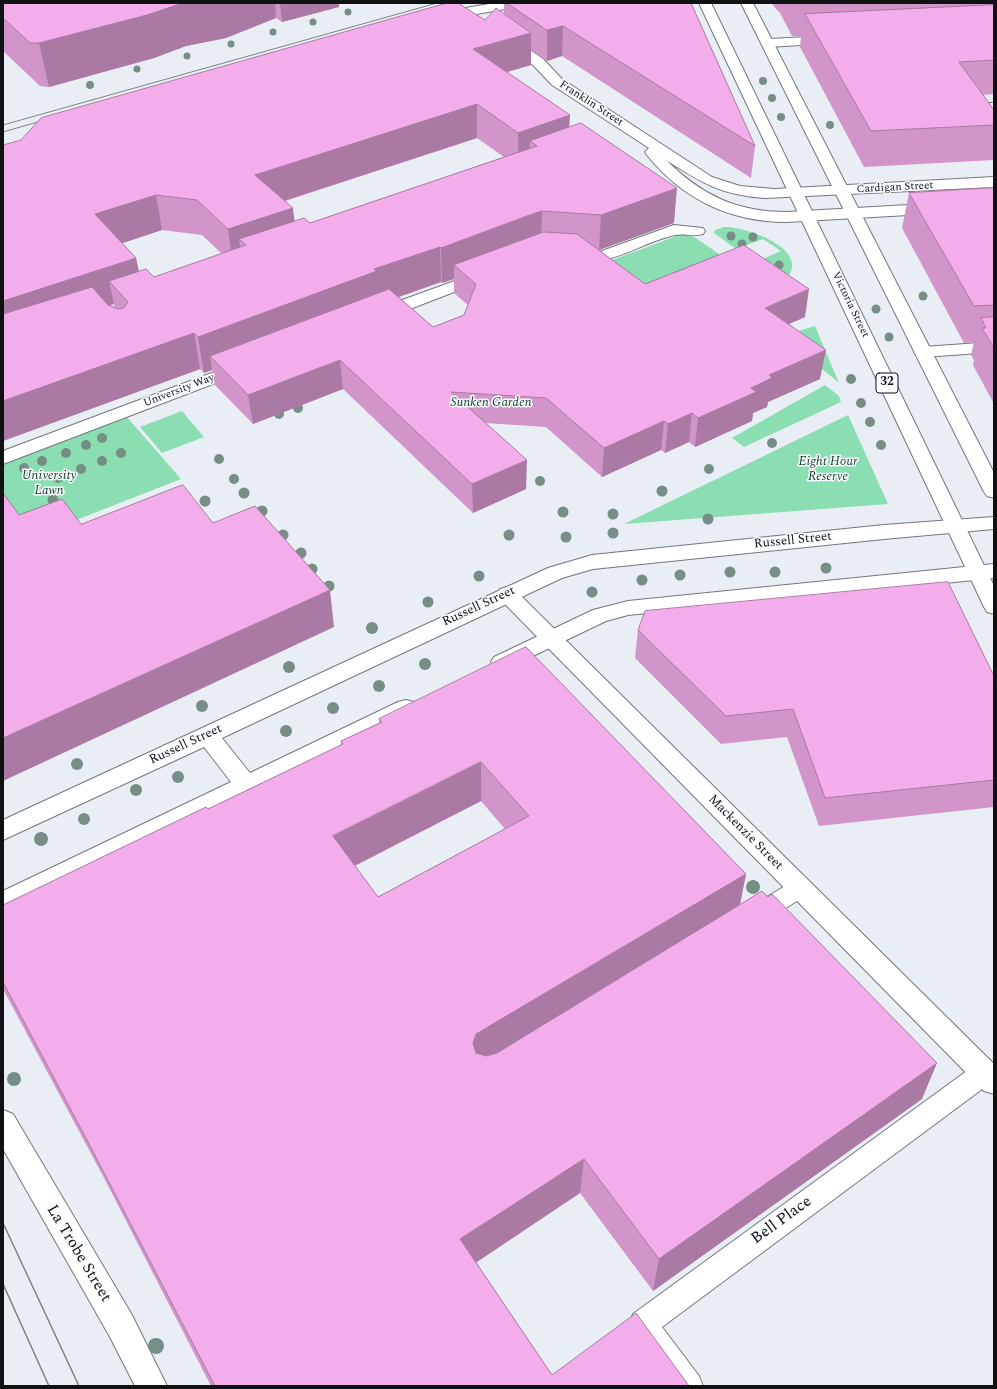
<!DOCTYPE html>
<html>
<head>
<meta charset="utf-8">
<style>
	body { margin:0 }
	#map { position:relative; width:997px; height:1389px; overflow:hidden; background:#e9eef5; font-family:Spectral,serif }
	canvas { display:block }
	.frame { position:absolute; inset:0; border:4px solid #0f1113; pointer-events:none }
</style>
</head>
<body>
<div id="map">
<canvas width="997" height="1389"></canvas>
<div class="frame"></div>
</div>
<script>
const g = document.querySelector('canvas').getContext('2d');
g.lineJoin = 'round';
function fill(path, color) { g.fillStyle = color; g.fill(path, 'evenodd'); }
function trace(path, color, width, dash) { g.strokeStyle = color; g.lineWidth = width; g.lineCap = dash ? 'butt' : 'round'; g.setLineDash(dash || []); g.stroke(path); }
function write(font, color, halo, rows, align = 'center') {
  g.font = font + ' Spectral,serif'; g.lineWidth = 3; g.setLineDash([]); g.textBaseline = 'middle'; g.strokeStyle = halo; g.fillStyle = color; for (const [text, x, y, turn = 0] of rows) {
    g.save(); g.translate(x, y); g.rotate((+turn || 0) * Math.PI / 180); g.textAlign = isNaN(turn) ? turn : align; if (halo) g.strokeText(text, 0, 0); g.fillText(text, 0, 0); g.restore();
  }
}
const green = new Path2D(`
	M 724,227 C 744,226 805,247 790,274 L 787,276 L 756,262 L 781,251 L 763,239 L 736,249 L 714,233 L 715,230 Z
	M 687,232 L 722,256 L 637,289 L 602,264 Z
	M 815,326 L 839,383 L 782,336 Z
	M 825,385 L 839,396 L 841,402 L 744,447 L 732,438 Z
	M 120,409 L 181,479 L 30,538 L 3,500 L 3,453 Z
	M 182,411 L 204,437 L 162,453 L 140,427 Z
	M 848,415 L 888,504 L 624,524 Z`);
const lane = new Path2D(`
	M 827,36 L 831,37 L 833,40 L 831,43 L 769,47 L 763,43 L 769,39 Z
	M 982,103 L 994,103 L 994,111 L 991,111 L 994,115 L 994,129 L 989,128 L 976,107 Z
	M 800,879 L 808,882 L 811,888 L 808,894 L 764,922 L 756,924 L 748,922 L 745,915 L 748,908 L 792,882 Z
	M 984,1062 L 993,1065 L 993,1081 L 662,1327 L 699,1376 L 703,1386 L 672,1386 L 633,1334 L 629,1324 L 633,1314 L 975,1065 Z`);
const street = new Path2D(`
	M 495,3 L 540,3 L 534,7 L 511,8 L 465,16 L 459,12 L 460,9 Z
	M 506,36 L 511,37 L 543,59 L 562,79 L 712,177 L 740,186 L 774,189 L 994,177 L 994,187 L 765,198 C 721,195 702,183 666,160 C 701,195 737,212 787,212 L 994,200 L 994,210 L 787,222 C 730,222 682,199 647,155 L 645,152 L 649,148 L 552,85 L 533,65 L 501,43 L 499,40 L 501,37 Z
	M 674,225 L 703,228 L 705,231 L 703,234 C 693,237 684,233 675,235 C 638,243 611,269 571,259 L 569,256 L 571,253 L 599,252 Z
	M 482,271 L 488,273 L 490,276 L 488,279 L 384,319 L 378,320 L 372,319 L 370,315 L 372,311 Z
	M 994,342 L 994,352 L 923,357 L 917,356 L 914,352 L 917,348 L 923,347 Z
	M 241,362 L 247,363 L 250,367 L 247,371 L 3,464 L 3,451 Z
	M 507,587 L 514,589 L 994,1064 L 994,1094 L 984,1091 L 500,599 L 497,594 L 500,589 Z`);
const secondary = new Path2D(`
	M 994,517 L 994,529 L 884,539 L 593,569 L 562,578 L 222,738 L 250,773 L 398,702 L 406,700 L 414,702 L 417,708 L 414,714 L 3,912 L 3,891 L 231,782 L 204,747 L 3,840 L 3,820 L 548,568 L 592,555 L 884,525 Z
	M 994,564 L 994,578 L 628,615 L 606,621 L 510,667 L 502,670 L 494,667 L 491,662 L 494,657 L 593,610 L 628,601 Z
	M 3,1110 L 13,1114 L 132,1315 L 167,1386 L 135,1386 L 110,1337 L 3,1149 Z`);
const primary = new Path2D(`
	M 699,3 L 711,3 L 994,586 L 994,614 L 987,612 L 984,607 Z
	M 741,3 L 753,3 L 994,473 L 994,498 L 987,496 L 984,492 Z`);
const tramFar1 = new Path2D(`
	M 3,125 L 437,3
	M 3,132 L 48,119`);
const tram = new Path2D(`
	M 3,1223 L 79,1386
	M 3,1284 L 49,1386`);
const trees = [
	[348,12,3.5],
	[313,22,3.5],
	[273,32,3.5],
	[231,44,3.5],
	[187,56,3.5],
	[137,69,3.5],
	[763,81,4],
	[90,85,4],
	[772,98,4],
	[781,117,4],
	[830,125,4],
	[731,236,4.5],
	[753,237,4.5],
	[742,244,4.5],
	[779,265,4.5],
	[923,296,4.5],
	[876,309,4.5],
	[889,337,4.5],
	[851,379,5],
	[861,403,5],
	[298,408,5],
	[279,414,5],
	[870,422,5],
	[102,438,5],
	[772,443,5],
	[86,445,5],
	[881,445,5],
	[66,453,5],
	[121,453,5],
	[219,459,5],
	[42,461,5],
	[102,461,5],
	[24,468,5],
	[81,469,5],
	[709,469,5],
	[58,478,5],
	[234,479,5],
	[540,481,5],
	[662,491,5.5],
	[244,493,5.5],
	[53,500,5.5],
	[205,501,5.5],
	[262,511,5.5],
	[563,512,5.5],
	[613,514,5.5],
	[708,519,5.5],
	[613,533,5.5],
	[283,535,5.5],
	[509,535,5.5],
	[566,537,5.5],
	[301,553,5.5],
	[826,568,5.5],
	[312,569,5.5],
	[730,572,5.5],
	[775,572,5.5],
	[680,575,5.5],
	[479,576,5.5],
	[642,580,5.5],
	[329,586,5.5],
	[592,592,5.5],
	[428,602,5.5],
	[372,628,6],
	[425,664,6],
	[289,667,6],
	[379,686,6],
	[202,706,6],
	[333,708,6],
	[286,731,6],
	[77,764,6],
	[178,777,6],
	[136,790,6],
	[84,819,6],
	[41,839,7],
	[753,887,7],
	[14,1079,7],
	[156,1346,8]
];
const wall = new Path2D(`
	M 3,3 L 339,3 L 339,7 L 282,22 L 276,18 L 226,38 L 186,46 L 154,58 L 49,87 L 40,86 L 3,51 Z
	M 504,3 L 691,3 L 755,146 L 751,178 L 562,56 L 547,61 L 531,50 L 531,65 L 507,72 L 569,127 L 674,223 L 599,250 L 645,284 L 805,317 L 789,324 L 820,379 L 768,402 L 767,407 L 753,413 L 752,421 L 695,447 L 689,442 L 665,453 L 661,450 L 602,477 L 546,427 L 485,423 L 526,489 L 473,513 L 343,389 L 253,424 L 215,385 L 212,370 L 204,373 L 200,369 L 3,441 L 3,145 L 485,20 L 504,14 ZM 477,138 L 504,157 L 310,223 L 294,221 L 285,201 ZM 162,230 L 202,235 L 222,254 L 154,277 L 139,271 L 136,258 L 122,243 ZM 454,279 L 454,293 L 468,305 L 464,315 L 433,327 L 398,297 L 441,282 L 442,283 ZM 114,304 L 115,307 L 109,305 Z
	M 771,3 L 994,3 L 994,94 L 983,95 L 994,110 L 994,160 L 864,167 L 800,47 L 801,36 L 792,36 L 780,13 Z
	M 994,188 L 994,404 L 973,365 L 974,360 L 971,355 L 974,342 L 964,343 L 902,228 L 909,193 Z
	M 638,630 L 994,676 L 994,807 L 819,826 L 787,737 L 721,744 L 635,658 Z
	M 379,719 L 746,874 L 740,905 L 922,1099 L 653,1291 L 580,1193 L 476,1262 L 552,1375 L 689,1386 L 211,1386 L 103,1176 L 3,989 L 3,905 L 208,809 L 341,745 L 341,741 L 379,723 ZM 481,801 L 505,829 L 378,897 L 355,866 Z`);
const shadedWall = new Path2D(`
	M 183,3 L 275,3 L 276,18 L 226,38 L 186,46 L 154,58 L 49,87 L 39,43 Z
	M 280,3 L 339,3 L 339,7 L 282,22 Z
	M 563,26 L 562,56 L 547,61 L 547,30 Z
	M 531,33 L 531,65 L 473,82 L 473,49 Z
	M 477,104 L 477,138 L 259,209 L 255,175 Z
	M 570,115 L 568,149 L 530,141 L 529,163 L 518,167 L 518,133 Z
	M 677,188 L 674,223 L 599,250 L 601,215 Z
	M 156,195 L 162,230 L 102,250 L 95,214 Z
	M 293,208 L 297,243 L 246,245 L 239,239 L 242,261 L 233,264 L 228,229 Z
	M 542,211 L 541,246 L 454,265 L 454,279 L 442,283 L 441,248 Z
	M 440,247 L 441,282 L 379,304 L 210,356 L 212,370 L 204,373 L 198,337 L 374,269 Z
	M 136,258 L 143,294 L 109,281 L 114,304 L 3,340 L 3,301 Z
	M 809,289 L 805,317 L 761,336 L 765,308 Z
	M 194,333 L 200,369 L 3,441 L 3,401 Z
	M 826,350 L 820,379 L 768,402 L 767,407 L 753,413 L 752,421 L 695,447 L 698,418 L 751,388 L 769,375 Z
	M 340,360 L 343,389 L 253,424 L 248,395 Z
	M 692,413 L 689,442 L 665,453 L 668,424 Z
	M 664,421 L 661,450 L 602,477 L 604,448 Z
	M 527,460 L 526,489 L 473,513 L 472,484 Z
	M 330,590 L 334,627 L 3,781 L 3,738 Z
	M 481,762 L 481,801 L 338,874 L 333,836 Z
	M 746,874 L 738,913 L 474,1079 L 473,1043 L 476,1034 Z
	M 937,1063 L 922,1099 L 653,1291 L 659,1259 Z
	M 584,1159 L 580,1193 L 462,1272 L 460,1239 Z`);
const building = new Path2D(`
	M 3,3 L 183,3 L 147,15 L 39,43 L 30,43 L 3,18 Z
	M 447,3 L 458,3 L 485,20 L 496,8 L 531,33 L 473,49 L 570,115 L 518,133 L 477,104 L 255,175 L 293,208 L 228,229 L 197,200 L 156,195 L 95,214 L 136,258 L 3,301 L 3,145 L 21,140 L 41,118 Z
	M 507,3 L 691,3 L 755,146 L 563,26 L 547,30 Z
	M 994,5 L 994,60 L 959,62 L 994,110 L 994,125 L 871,131 L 805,14 Z
	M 581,123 L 677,188 L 601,215 L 542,211 L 535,213 L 441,248 L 440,247 L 374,269 L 377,271 L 198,337 L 194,333 L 3,401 L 3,314 L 92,287 L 108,305 L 118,309 L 124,308 L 128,302 L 109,281 L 146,269 L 154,277 L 246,245 L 239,239 L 304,218 L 310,223 L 537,146 L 530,141 Z
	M 994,188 L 994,305 L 974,306 L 909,193 Z
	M 544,232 L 577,234 L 645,284 L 744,245 L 809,289 L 765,308 L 826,350 L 769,375 L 772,378 L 751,388 L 756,392 L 698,418 L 692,413 L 668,424 L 664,421 L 604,448 L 546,398 L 451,392 L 527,460 L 472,484 L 340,360 L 248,395 L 210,356 L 389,289 L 433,327 L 464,315 L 476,284 L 454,265 Z
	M 994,317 L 994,348 L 982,328 L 986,328 L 981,318 Z
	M 183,485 L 213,523 L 255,506 L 330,590 L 3,738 L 3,493 L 19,515 L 62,499 L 81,524 Z
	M 948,582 L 994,676 L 994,780 L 825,798 L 793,709 L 726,716 L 638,630 L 645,611 Z
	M 526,647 L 746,874 L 476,1034 L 473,1043 L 476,1053 L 486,1056 L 497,1053 L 762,891 L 768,897 L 772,894 L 937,1063 L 659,1259 L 584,1159 L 460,1239 L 552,1375 L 636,1313 L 689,1386 L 215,1386 L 88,1142 L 3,982 L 3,905 L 206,807 L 208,809 L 343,744 L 341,741 L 382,722 L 379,719 ZM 481,762 L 529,816 L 378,897 L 333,836 Z`);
const farStreetnames = [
	["Franklin Street",591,104,33],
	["Cardigan Street",895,188,-3],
	["Victoria Street",850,305,64],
	["University Way",179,391,-21]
];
const shields = [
	[887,383,22]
];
const shieldNames = [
	["32",887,383]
];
const parkNames = [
	["Sunken Garden",491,403],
	["Eight Hour",828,462],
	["Reserve",828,477],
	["University",49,476],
	["Lawn",49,491]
];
const streetNames = [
	["Russell Street",793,541,-6],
	["Russell Street",479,607,-25],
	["Russell Street",186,745,-25],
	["Mackenzie Street",745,833,45]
];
const nearStreetnames = [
	["Bell Place",782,1221,-36],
	["La Trobe Street",78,1254,59]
];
fill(green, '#8adeb1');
trace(lane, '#72777d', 2);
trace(street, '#72777d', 2);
trace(secondary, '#72777d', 2);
trace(primary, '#72777d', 2);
fill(lane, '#fff');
fill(street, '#fff');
fill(secondary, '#fff');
fill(primary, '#fff');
trace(tramFar1, '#7e8186', 1);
trace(tram, '#7e8186', 1.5);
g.fillStyle = '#768e86';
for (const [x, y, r] of trees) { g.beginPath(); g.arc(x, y, r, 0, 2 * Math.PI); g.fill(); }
fill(wall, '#d195c9');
fill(shadedWall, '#aa79a4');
fill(building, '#f3adea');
trace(building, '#aa79a4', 1);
write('11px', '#0f1113', '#f9fbfe', farStreetnames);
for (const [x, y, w] of shields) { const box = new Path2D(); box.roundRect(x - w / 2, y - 10, w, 20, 3); g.fillStyle = '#f9fbfe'; g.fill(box); trace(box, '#0f1113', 1); }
write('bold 12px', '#0f1113', null, shieldNames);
write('italic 13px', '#17402c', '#f9fbfe', parkNames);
write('13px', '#0f1113', '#f9fbfe', streetNames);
write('16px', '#0f1113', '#f9fbfe', nearStreetnames);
</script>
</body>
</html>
